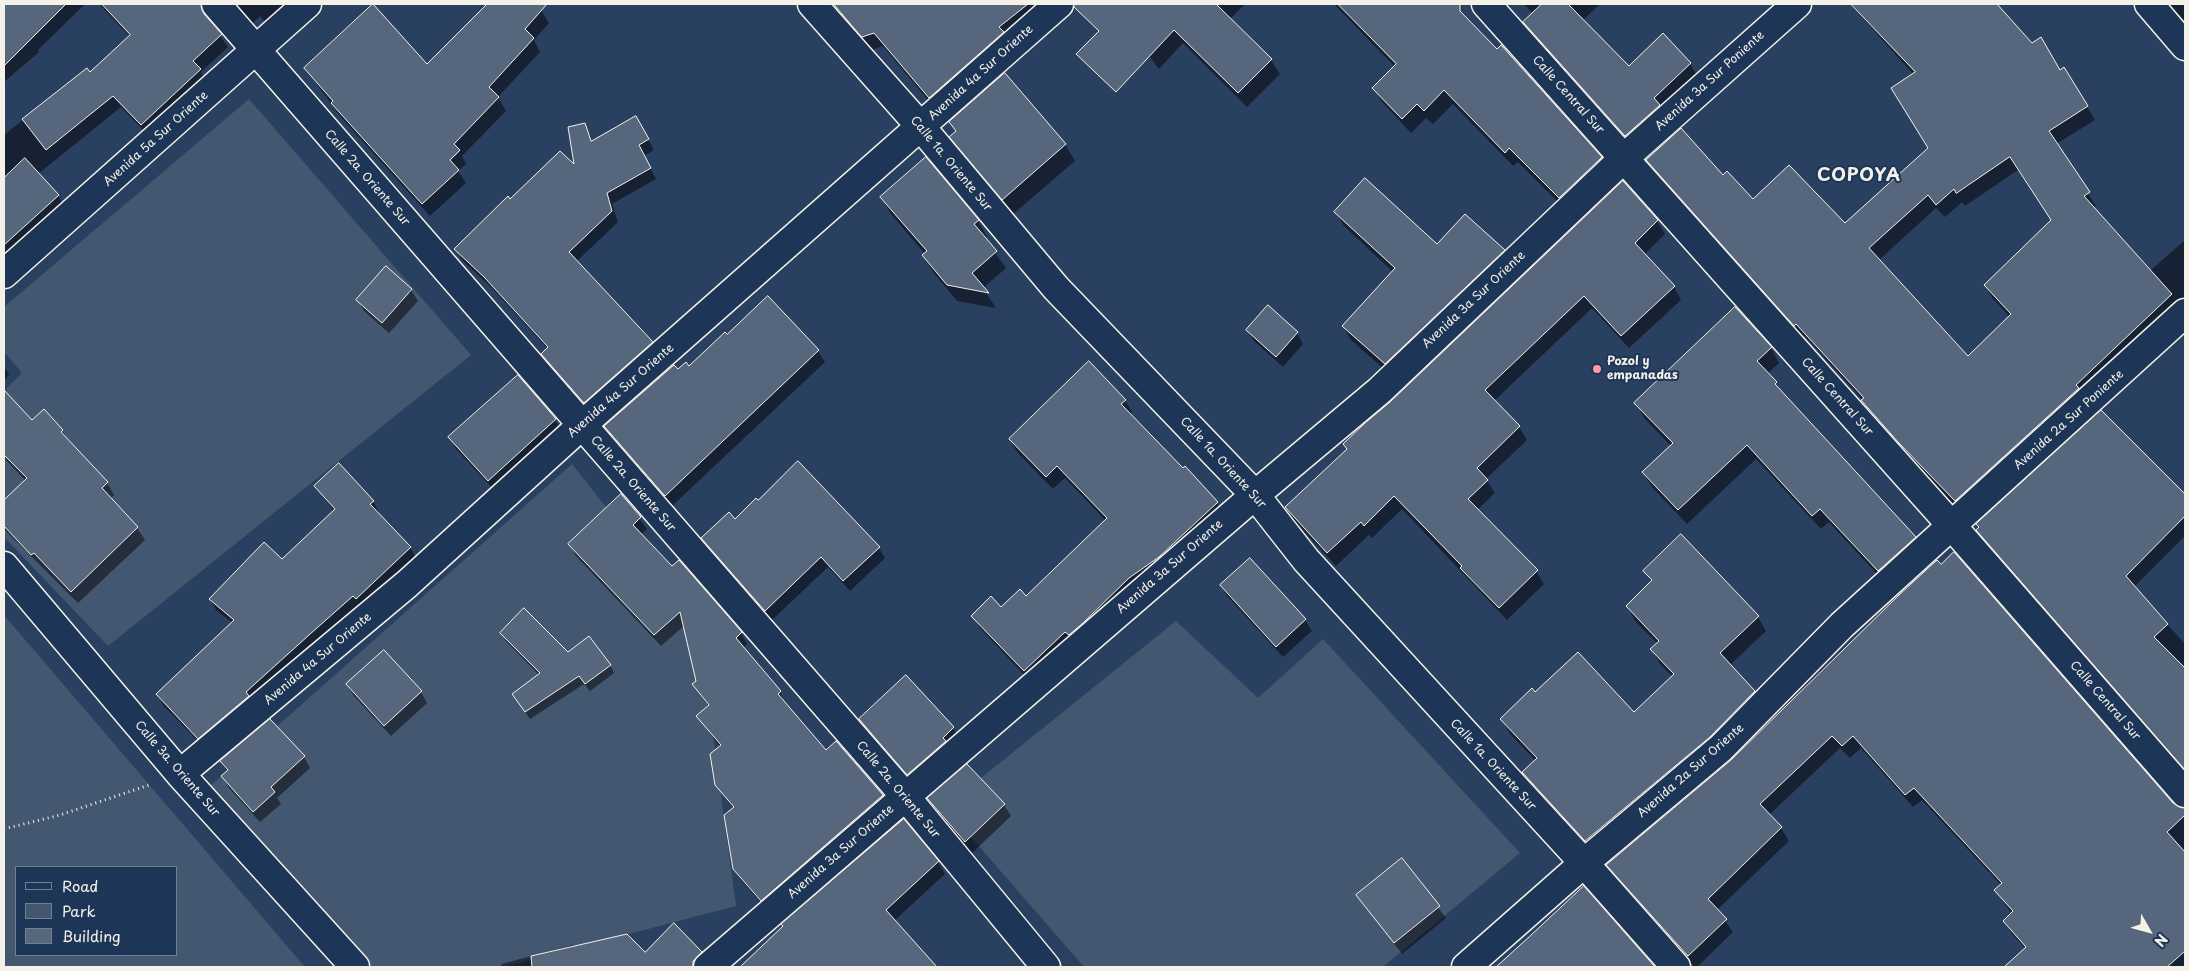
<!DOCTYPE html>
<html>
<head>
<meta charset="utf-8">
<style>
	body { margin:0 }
	#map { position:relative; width:2189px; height:971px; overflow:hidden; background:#2a4060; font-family:"Playpen Sans",sans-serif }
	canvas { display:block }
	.frame { position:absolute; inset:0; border:5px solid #f4f1e8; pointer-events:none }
	.legend { position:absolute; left:15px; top:866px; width:162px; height:90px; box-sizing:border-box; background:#1d3557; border:1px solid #738091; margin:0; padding:6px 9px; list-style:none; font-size:15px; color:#f4f1e8 }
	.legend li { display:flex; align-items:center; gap:10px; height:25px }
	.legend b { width:25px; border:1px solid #738091 }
	.north { position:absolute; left:2124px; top:906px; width:50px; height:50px; -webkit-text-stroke:4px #1d3557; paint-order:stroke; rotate:128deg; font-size:14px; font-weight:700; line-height:20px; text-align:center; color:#f4f1e8 }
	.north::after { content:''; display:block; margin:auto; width:18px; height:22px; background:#f4f1e8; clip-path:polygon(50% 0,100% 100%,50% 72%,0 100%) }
</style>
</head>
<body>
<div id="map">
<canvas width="2189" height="971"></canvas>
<div class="frame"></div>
<ul class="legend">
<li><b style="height:6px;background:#1d3557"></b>Road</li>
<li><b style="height:14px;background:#445771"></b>Park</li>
<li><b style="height:14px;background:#56677d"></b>Building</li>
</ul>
<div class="north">N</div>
</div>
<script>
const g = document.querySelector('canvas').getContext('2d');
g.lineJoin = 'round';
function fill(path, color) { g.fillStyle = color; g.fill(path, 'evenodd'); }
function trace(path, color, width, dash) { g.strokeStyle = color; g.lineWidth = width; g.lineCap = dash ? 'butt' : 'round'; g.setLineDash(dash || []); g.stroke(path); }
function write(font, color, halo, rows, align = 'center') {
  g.font = font + ' "Playpen Sans",sans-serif'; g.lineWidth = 4; g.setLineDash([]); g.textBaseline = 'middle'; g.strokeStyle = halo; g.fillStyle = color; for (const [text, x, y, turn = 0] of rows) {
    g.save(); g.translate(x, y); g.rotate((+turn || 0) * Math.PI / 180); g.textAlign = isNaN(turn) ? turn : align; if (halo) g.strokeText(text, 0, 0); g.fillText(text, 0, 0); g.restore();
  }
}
const green = new Path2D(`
	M 249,99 L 471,355 L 108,646 L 4,537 L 4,391 L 22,373 L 4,352 L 4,307 Z
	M 572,464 L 698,624 L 736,906 L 503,967 L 369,967 L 210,786 Z
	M 4,615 L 305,967 L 4,967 ZM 16,867 L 176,867 L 176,955 L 16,955 Z
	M 1176,621 L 1258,698 L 1323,639 L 1520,853 L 1383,967 L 1084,967 L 945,807 Z`);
const shadow = new Path2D(`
	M 4,4 L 85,4 L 38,50 L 39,52 L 4,82 Z
	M 99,4 L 213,4 L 207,12 L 207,18 L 228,47 L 201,72 L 206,82 L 149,136 L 121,107 L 38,174 L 58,195 L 64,207 L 4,258 L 4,135 L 87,69 L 90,74 L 130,37 Z
	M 232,4 L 291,4 L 267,25 L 260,16 L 252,24 Z
	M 489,4 L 497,4 L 501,8 L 504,4 L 534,4 L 541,10 L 549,23 L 534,40 L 540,52 L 498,97 L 506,111 L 462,156 L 466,164 L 458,171 L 466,183 L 430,216 L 340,116 L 305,68 L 427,66 ZM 460,149 L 460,152 L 446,165 L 444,163 Z
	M 835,4 L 1042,4 L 937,111 L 883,46 L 871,50 L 845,21 Z
	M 1110,4 L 1245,4 L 1230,19 L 1271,60 L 1280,74 L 1247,107 L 1183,43 L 1159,69 Z
	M 1334,4 L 1452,4 L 1601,158 L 1609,173 L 1568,212 L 1518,162 L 1513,166 L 1453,104 L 1433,124 L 1426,118 L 1411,133 L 1382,102 L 1374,88 L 1395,67 Z
	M 1524,4 L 1600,4 L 1582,21 L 1629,67 L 1663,34 L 1690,64 L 1696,74 L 1660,108 L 1632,146 L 1619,128 L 1628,119 Z
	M 1850,4 L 1995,4 L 2060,71 L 2064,69 L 2095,120 L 2056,144 L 2096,206 L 2093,208 L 2150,271 L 2185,240 L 2185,304 L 1963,514 L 1908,457 L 1870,414 L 1863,400 L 1805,336 L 1802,338 L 1655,173 L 1647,160 L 1723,177 L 1753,201 L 1845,225 L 1930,149 L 1913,74 ZM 2018,170 L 2052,221 L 1985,286 L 1993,299 L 2010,317 L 1968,358 L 1879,260 L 1936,208 L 1945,217 L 1962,202 L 1965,206 Z
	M 2165,4 L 2185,4 L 2185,27 Z
	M 636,118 L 654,150 L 644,156 L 656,179 L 612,204 L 618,222 L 576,262 L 652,342 L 658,353 L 590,413 L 549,364 L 542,354 L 548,349 L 492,288 L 462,260 L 456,249 L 510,200 L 576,167 L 584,124 L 592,142 Z
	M 950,122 L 1065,144 L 1075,161 L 1012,215 L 960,153 L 951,137 L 956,132 Z
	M 926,159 L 978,221 L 987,237 L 985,239 L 1006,268 L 983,288 L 996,308 L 957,301 L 933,272 L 923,256 L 925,254 L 891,214 L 882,198 Z
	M 1623,182 L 1657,221 L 1665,234 L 1644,255 L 1674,287 L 1681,300 L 1629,348 L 1592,308 L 1494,401 L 1519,427 L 1527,440 L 1486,479 L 1495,493 L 1477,510 L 1536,571 L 1544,584 L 1507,620 L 1402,509 L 1372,538 L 1369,535 L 1336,566 L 1294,520 L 1286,507 L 1348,450 L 1345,445 Z
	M 1335,212 L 1437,246 L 1504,251 L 1512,265 L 1393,377 L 1351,340 L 1343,326 L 1393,272 L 1344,226 Z
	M 411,290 L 418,301 L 389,333 L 364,311 L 358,300 Z
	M 768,298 L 818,351 L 825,362 L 672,506 L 612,438 L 606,427 L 678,371 L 689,368 Z
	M 1247,330 L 1297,333 L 1303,344 L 1283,367 L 1254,341 Z
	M 1771,348 L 1779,363 L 1767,374 L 1783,395 L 1915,537 L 1923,552 L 1887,585 L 1829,522 L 1821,529 L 1756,459 L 1687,524 L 1652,487 L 1643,473 L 1671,446 L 1644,418 L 1636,403 Z
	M 4,366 L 9,375 L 4,380 Z
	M 518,376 L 555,420 L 562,431 L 495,491 L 456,449 L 450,437 Z
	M 4,392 L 32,422 L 62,431 L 70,444 L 107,483 L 114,495 L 110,499 L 137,528 L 145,540 L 78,603 L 4,529 L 4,502 L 26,481 L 4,458 Z
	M 1125,400 L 1132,412 L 1130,415 L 1183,469 L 1185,468 L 1217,503 L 1224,515 L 1031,682 L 980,628 L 973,616 L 1001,609 L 1026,597 L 1106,521 L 1065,478 L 1053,489 L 1017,452 L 1010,440 Z
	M 2101,412 L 2185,496 L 2185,536 L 2134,587 L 2185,644 L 2185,772 L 1985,543 L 1978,530 Z
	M 316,487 L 373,501 L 379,512 L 377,513 L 410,547 L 416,558 L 205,748 L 163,705 L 157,694 L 233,623 L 216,610 L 210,599 L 282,561 L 334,511 Z
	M 621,495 L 647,529 L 640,535 L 672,568 L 679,562 L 741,633 L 747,644 L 743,648 L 780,692 L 785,704 L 826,752 L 836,743 L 882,796 L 889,807 L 768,911 L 741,880 L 734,868 L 734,809 L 717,785 L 720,747 L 698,717 L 709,707 L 693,685 L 697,681 L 685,625 L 661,646 L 576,556 L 570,544 Z
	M 735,521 L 879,548 L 885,558 L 850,591 L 828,567 L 771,621 L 709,549 L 703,538 Z
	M 1250,560 L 1305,620 L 1312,631 L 1283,657 L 1228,597 L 1221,586 Z
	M 1937,561 L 2172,804 L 2185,809 L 2185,967 L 2009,967 L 2008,965 L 2026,949 L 2012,934 L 2004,921 L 2012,914 L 1995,890 L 2001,885 L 1922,800 L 1913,807 L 1861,748 L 1850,758 L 1840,748 L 1769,815 L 1781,828 L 1789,841 L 1717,910 L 1733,932 L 1697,967 L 1694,967 L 1615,878 L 1608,865 L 1732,761 L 1807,684 Z
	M 1645,571 L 1758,617 L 1766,631 L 1730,665 L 1754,691 L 1763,706 L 1594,855 L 1532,787 L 1524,772 L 1536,761 L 1510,734 L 1502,719 L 1535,694 L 1634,714 L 1673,677 L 1660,664 L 1652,650 L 1658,644 L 1635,621 L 1627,606 L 1652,583 Z
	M 501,633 L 610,665 L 614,673 L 590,691 L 584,684 L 530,719 L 518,702 L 539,675 L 506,641 Z
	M 905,677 L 953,728 L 960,739 L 914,785 L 867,731 L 861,720 Z
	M 347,685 L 421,692 L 427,703 L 391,736 L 354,696 Z
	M 270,720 L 304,757 L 310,768 L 277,798 L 281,804 L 260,822 L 229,788 L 223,777 L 227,772 L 221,762 Z
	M 929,799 L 1004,805 L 1011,816 L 972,853 L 935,810 Z
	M 1402,860 L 1446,918 L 1402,954 L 1357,895 Z
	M 938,862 L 945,874 L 894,921 L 935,967 L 742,967 L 784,927 Z
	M 1584,888 L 1654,967 L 1500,967 Z
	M 573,945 L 576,947 L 645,954 L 701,952 L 708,965 L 706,967 L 502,967 L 501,964 Z`);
const building = new Path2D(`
	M 4,4 L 66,4 L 4,66 Z
	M 102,4 L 201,4 L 204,14 L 222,34 L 193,61 L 201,69 L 141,125 L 113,96 L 46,150 L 22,119 L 87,68 L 90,72 L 130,35 Z
	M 373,4 L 427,64 L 487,4 L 547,4 L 525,29 L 534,38 L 489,87 L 499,97 L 454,144 L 460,150 L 450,160 L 459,170 L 422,204 L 331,103 L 333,101 L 304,68 Z
	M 834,4 L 1028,4 L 999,27 L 1004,32 L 929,98 L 874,33 L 862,37 Z
	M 1074,4 L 1216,4 L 1272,59 L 1238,93 L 1174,30 L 1116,92 L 1076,54 L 1099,31 L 1074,7 Z
	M 1338,4 L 1460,4 L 1460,11 L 1497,49 L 1501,45 L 1602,157 L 1559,198 L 1509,148 L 1505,153 L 1444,90 L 1424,111 L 1417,104 L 1402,119 L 1372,88 L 1396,64 Z
	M 1542,4 L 1568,4 L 1629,66 L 1663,33 L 1691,63 L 1654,98 L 1660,105 L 1625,136 L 1523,22 Z
	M 1851,4 L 1997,4 L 2032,43 L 2041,37 L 2060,70 L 2064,67 L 2088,106 L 2049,131 L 2090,192 L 2084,196 L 2172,294 L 2076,385 L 2079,388 L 1955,501 L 1899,443 L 1861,400 L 1864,398 L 1796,324 L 1794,326 L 1646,160 L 1681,128 L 1723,175 L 1727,171 L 1753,199 L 1789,165 L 1845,223 L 1928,148 L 1891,88 L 1915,72 ZM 2010,157 L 2051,220 L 1984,285 L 2011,314 L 1968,356 L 1869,248 L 1928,195 L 1936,205 L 1954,189 L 1956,193 Z
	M 1005,73 L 1066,144 L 1002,200 L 949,137 L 956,131 L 949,122 Z
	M 636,116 L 649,139 L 639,145 L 651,168 L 607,193 L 612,211 L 569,252 L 653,342 L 584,403 L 541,354 L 548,347 L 484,277 L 454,249 L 508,196 L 510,199 L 560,151 L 574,164 L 568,127 L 585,123 L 591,141 Z
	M 926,157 L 979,220 L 974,224 L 997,251 L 972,273 L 989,293 L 947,285 L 922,255 L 927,251 L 880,197 Z
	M 25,158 L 59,195 L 4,245 L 4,178 Z
	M 1365,178 L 1437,244 L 1465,214 L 1505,250 L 1385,364 L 1342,326 L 1395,268 L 1334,212 Z
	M 1623,181 L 1658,220 L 1635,243 L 1675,286 L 1621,336 L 1584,296 L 1485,390 L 1520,426 L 1477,468 L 1488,480 L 1468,499 L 1538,570 L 1499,608 L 1460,568 L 1462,566 L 1394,496 L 1364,526 L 1361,522 L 1327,553 L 1285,507 L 1347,449 L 1343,444 L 1365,423 L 1390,402 Z
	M 386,266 L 412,289 L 382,323 L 356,300 Z
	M 768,296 L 819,350 L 665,496 L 604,426 L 674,365 L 678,369 L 686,362 L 689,366 L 725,332 L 727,334 Z
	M 1268,305 L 1298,332 L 1276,357 L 1246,330 Z
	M 1735,307 L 1772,347 L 1757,361 L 1777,382 L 1775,384 L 1916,537 L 1878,571 L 1820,509 L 1812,516 L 1747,445 L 1678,510 L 1642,472 L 1673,443 L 1634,403 Z
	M 1089,361 L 1126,400 L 1121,404 L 1183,468 L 1185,466 L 1218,502 L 1159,557 L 1129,578 L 1083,623 L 1069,635 L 1065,632 L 1024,671 L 971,616 L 991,596 L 1001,607 L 1020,589 L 1026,596 L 1107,518 L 1057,466 L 1046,477 L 1009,439 Z
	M 518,375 L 556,419 L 488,481 L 448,437 Z
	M 4,390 L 32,420 L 44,409 L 63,430 L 61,432 L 108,482 L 102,488 L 138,527 L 71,592 L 34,553 L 31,555 L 4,526 L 4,500 L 27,478 L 4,455 Z
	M 2101,410 L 2185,494 L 2185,516 L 2126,576 L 2168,624 L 2154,637 L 2185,668 L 2185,770 L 1976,530 L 1979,527 L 1976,524 Z
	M 798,461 L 880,547 L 843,581 L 821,557 L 765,611 L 701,538 L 729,512 L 735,519 L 756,498 L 758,500 Z
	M 339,463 L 374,501 L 370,504 L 411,547 L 356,599 L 353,596 L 309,635 L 246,692 L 249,696 L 198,739 L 156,694 L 234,620 L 209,599 L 264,542 L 282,559 L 335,509 L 314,486 Z
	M 621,494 L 641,517 L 633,525 L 672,566 L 679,560 L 742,632 L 736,638 L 781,691 L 778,694 L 826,750 L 836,741 L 883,795 L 761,901 L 733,869 L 724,815 L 734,807 L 715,785 L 710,754 L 721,745 L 696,716 L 709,705 L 692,684 L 696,681 L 680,612 L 654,635 L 568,544 Z
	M 1681,534 L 1759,616 L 1720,653 L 1755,691 L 1710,737 L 1585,841 L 1522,772 L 1537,758 L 1500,719 L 1532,688 L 1535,692 L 1578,652 L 1634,712 L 1674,674 L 1650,649 L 1659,641 L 1626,606 L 1652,580 L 1643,571 Z
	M 1954,552 L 2173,803 L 2185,808 L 2185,815 L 2167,832 L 2185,852 L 2185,951 L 2167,967 L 2004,967 L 2026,947 L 2003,921 L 2013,911 L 1994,890 L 2002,883 L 1914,788 L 1905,795 L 1853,736 L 1842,746 L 1832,736 L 1760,804 L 1782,827 L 1708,899 L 1727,919 L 1688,956 L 1606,865 L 1731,760 L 1899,595 L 1937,560 L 1941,564 Z
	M 1250,558 L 1306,619 L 1276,647 L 1220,585 Z
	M 524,608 L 568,652 L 589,636 L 611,665 L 585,684 L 579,676 L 525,712 L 512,694 L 540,673 L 500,633 Z
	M 384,650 L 422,691 L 384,726 L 346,684 Z
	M 906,675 L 954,727 L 943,738 L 946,741 L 907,775 L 859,719 Z
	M 270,719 L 305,756 L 271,787 L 275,792 L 253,812 L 221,776 L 228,770 L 220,761 Z
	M 967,764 L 1005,804 L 965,842 L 927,798 Z
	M 904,819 L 939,861 L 886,910 L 937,967 L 740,967 L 783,926 L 781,924 Z
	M 1402,858 L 1440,906 L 1394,943 L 1356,895 Z
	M 1584,886 L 1655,967 L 1496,967 L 1529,937 Z
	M 674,923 L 702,952 L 693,961 L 693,967 L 532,967 L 531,956 L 627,934 L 645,952 Z`);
const path = new Path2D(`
	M 4,829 L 60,815 L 149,785`);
const minor = new Path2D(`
	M 216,4 L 905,796 L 1046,967
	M 812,4 L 921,127 L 1056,288 L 1255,495 L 1306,560 L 1584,863 L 1676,967
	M 2149,4 L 2185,46
	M 4,274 L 307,4
	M 4,566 L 180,774 L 355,967
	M 180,774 L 407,584 L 582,425 L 1059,4
	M 708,967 L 1255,495 L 1379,391 L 1624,158 L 1797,4
	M 1466,967 L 1584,863 L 1721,748 L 1842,625 L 2185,313`);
const tertiary = new Path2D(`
	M 1486,4 L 1952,526 L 2185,793`);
const markers = [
	[1597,369,5,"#ff9aa2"]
];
const streetNames = [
	["Avenida 4a Sur Oriente",981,73,-42],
	["Avenida 3a Sur Poniente",1710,81,-42],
	["Calle Central Sur",1568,95,48],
	["Avenida 5a Sur Oriente",156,139,-42],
	["Calle 1a. Oriente Sur",951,164,50],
	["Calle 2a. Oriente Sur",367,178,49],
	["Avenida 3a Sur Oriente",1474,300,-43],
	["Avenida 4a Sur Oriente",621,391,-41],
	["Calle Central Sur",1837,397,48],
	["Avenida 2a Sur Poniente",2069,420,-42],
	["Calle 1a. Oriente Sur",1223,463,47],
	["Calle 2a. Oriente Sur",633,484,49],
	["Avenida 3a Sur Oriente",1170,567,-41],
	["Avenida 4a Sur Oriente",318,659,-40],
	["Calle Central Sur",2105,701,49],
	["Calle 1a. Oriente Sur",1493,765,47],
	["Calle 3a. Oriente Sur",177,769,49],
	["Avenida 2a Sur Oriente",1691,771,-41],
	["Calle 2a. Oriente Sur",898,790,50],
	["Avenida 3a Sur Oriente",841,852,-41]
];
const poiNames = [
	["Pozol y",1607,362],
	["empanadas",1607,376]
];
const districtNames = [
	["COPOYA",1859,176]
];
fill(green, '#445771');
fill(shadow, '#0007');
fill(building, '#56677d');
trace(building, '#f4f1e8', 1);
trace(minor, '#f4f1e8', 31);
trace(tertiary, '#f4f1e8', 31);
trace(path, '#f4f1e8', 3, [1, 4]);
trace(minor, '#1d3557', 28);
trace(tertiary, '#1d3557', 28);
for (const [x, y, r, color] of markers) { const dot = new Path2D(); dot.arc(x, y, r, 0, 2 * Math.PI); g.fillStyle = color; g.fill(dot); trace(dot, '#1d3557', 2); }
write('12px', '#f4f1e8', '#1d3557', streetNames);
write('bold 12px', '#f4f1e8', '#1d3557', poiNames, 'left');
g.letterSpacing = '1px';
write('bold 18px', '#f4f1e8', '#1d3557', districtNames);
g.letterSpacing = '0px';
</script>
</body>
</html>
